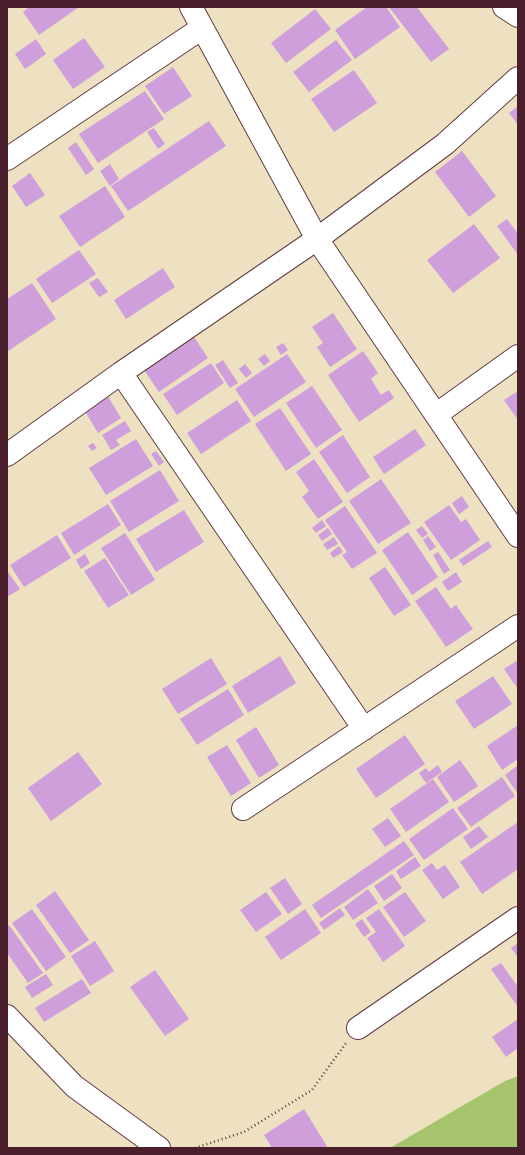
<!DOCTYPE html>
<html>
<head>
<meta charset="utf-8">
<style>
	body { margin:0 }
	#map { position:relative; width:525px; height:1155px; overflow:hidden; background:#ede1c1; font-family:"Old Standard TT",serif }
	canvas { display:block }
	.frame { position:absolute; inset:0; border:8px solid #4a1f2b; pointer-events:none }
</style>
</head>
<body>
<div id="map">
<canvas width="525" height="1155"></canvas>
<div class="frame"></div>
</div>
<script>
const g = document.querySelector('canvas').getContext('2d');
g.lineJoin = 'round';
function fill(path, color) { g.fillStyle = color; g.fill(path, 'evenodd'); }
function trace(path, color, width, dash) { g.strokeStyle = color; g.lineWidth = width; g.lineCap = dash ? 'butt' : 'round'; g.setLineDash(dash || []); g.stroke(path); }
const green = new Path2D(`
	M 518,1076 L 518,1148 L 390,1148 L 505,1081 Z`);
const building = new Path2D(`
	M 29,7 L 79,7 L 39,35 L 23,12 Z
	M 367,7 L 386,7 L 400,27 L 355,59 L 335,30 Z
	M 389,7 L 417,7 L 449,49 L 431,62 Z
	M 315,9 L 331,29 L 286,63 L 271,43 Z
	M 84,38 L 105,67 L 73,89 L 53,60 Z
	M 36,39 L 46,54 L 25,69 L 15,54 Z
	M 336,40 L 352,60 L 309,92 L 293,72 Z
	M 173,67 L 192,96 L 164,114 L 145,86 Z
	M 354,70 L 377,103 L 334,132 L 311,99 Z
	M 145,91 L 164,119 L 98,163 L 79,134 Z
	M 518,106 L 518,125 L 509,113 Z
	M 209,121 L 226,146 L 128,211 L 111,186 Z
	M 154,128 L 165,144 L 158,149 L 147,132 Z
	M 76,142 L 94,169 L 86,175 L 68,148 Z
	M 462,151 L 496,196 L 469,217 L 435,172 Z
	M 110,164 L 119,179 L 110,186 L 100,171 Z
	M 30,173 L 45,195 L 26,207 L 12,186 Z
	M 105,186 L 125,217 L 80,247 L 59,216 Z
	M 507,219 L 518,234 L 518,255 L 497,226 Z
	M 474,224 L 500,258 L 453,293 L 427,260 Z
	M 79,250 L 96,274 L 52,303 L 36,279 Z
	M 163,268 L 175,287 L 126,319 L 114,300 Z
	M 98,278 L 108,292 L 99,297 L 89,283 Z
	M 32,283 L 56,319 L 8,351 L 7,348 L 7,299 Z
	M 333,313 L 357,349 L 330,367 L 317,347 L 323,343 L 312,327 Z
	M 192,334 L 208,358 L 159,392 L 142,367 Z
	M 283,343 L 288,350 L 281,355 L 276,347 Z
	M 363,351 L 378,373 L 371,379 L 381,395 L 389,390 L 394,398 L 359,422 L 328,375 Z
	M 265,354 L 270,361 L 264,366 L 258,359 Z
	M 287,354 L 306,382 L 254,417 L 235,389 Z
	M 223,360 L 238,383 L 230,388 L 215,365 Z
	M 211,363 L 224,383 L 177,415 L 163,394 Z
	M 245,364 L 252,373 L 246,378 L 239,369 Z
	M 312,386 L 342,430 L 316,448 L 286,403 Z
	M 518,391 L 518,420 L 504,400 Z
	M 106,393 L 121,418 L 98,433 L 83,408 Z
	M 237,400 L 251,421 L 201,454 L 187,433 Z
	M 280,408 L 311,454 L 286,471 L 255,424 Z
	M 125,421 L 131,431 L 116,440 L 120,445 L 111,450 L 102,435 Z
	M 415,429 L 426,445 L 384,474 L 373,457 Z
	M 343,435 L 370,477 L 347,493 L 319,452 Z
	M 136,439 L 153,466 L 106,495 L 89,468 Z
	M 93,443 L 97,448 L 92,451 L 88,446 Z
	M 156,451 L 164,462 L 159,466 L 151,454 Z
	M 314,459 L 343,502 L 318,519 L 302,497 L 309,491 L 296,472 Z
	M 160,470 L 179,501 L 129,532 L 110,501 Z
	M 381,479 L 411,523 L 378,544 L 349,501 Z
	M 462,496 L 469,507 L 459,514 L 452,503 Z
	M 108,504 L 121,525 L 74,555 L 61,533 Z
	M 449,505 L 461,522 L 466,519 L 480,540 L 451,560 L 424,522 Z
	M 345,506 L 377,553 L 352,569 L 342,555 L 347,552 L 325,520 Z
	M 184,510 L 204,542 L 156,572 L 136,539 Z
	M 322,520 L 326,526 L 316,533 L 312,528 Z
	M 422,526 L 428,534 L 422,538 L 416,530 Z
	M 328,528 L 332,534 L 322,541 L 318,535 Z
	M 408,532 L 438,577 L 412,595 L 382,550 Z
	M 125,533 L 155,580 L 131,595 L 101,548 Z
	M 57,535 L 71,558 L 24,587 L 10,565 Z
	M 428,536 L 436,547 L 430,551 L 423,540 Z
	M 334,537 L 338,544 L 327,550 L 323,544 Z
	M 488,541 L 492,547 L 463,566 L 459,560 Z
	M 339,546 L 343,552 L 333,558 L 330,553 Z
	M 438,552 L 450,570 L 444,574 L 433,555 Z
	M 85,554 L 90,563 L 81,569 L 76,560 Z
	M 105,558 L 129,595 L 108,608 L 84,571 Z
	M 385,567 L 411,605 L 394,616 L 369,578 Z
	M 8,572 L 20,589 L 7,597 L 7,573 Z
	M 456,572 L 462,582 L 448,591 L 442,582 Z
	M 436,587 L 451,609 L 456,605 L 473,629 L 446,647 L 415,601 Z
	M 280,656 L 296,683 L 248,713 L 232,686 Z
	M 211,658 L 227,684 L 178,714 L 162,689 Z
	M 518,660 L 518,689 L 504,669 Z
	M 493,676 L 512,704 L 474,729 L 455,701 Z
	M 228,689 L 244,715 L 197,745 L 180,719 Z
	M 518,725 L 518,759 L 502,770 L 487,746 Z
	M 256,727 L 279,765 L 259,778 L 236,740 Z
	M 405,735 L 425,764 L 376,798 L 356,769 Z
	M 227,745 L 251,783 L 231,796 L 207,757 Z
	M 78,752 L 102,784 L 51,821 L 28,788 Z
	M 460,760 L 478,786 L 454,802 L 437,777 Z
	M 438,765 L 442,772 L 426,783 L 419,773 L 426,768 L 429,772 Z
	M 518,765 L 518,794 L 505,775 Z
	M 502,777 L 515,796 L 471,827 L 457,808 Z
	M 433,779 L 449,802 L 406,832 L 390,809 Z
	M 453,808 L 468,829 L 424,860 L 409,839 Z
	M 388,818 L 401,836 L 385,847 L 372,829 Z
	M 518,822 L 518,869 L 482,894 L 460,862 Z
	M 479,826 L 488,837 L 471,849 L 463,837 Z
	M 404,841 L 414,855 L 321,918 L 312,905 Z
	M 415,857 L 421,866 L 401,879 L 396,871 Z
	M 432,863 L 437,870 L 445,865 L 460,887 L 443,899 L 422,870 Z
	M 392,874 L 402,888 L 384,901 L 374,886 Z
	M 285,878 L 302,904 L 288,914 L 270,888 Z
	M 368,889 L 378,903 L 353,920 L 344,907 Z
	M 55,891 L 89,940 L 70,953 L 36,905 Z
	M 266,892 L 282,914 L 256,932 L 240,910 Z
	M 405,892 L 426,921 L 404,937 L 383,907 Z
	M 340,908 L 345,915 L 324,930 L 319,923 Z
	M 32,909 L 66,957 L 46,971 L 12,923 Z
	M 305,909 L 321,933 L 281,960 L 265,937 Z
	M 379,909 L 405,946 L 383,962 L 367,938 L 376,932 L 366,918 Z
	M 362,919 L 371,932 L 364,937 L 355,924 Z
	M 9,925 L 43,973 L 28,983 L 7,953 L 7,927 Z
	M 95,941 L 114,971 L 90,986 L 71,956 Z
	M 518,943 L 518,957 L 511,948 Z
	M 501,963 L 518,987 L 518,1007 L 491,969 Z
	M 155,970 L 189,1019 L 165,1036 L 130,987 Z
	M 46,974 L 53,985 L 32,998 L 25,987 Z
	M 82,979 L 91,993 L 44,1022 L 35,1008 Z
	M 518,1019 L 518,1048 L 506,1057 L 492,1037 Z
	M 304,1109 L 328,1148 L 272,1148 L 264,1135 Z`);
const path = new Path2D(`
	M 195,1148 L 244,1132 L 312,1090 L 346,1043`);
const street = new Path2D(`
	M 191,7 L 317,239 L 518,536
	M 504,7 L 518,16
	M 7,159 L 202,28
	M 121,373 L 364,729
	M 437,414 L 518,356
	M 7,455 L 121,373 L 317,239 L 445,144 L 518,78
	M 243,809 L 518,626
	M 7,1016 L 74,1086 L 159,1148
	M 358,1028 L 518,918`);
fill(green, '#a6c46c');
fill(building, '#ce9fdb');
trace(street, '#623c42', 24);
trace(path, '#623c42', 2.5, [1, 3]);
trace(street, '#fff', 22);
</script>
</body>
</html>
